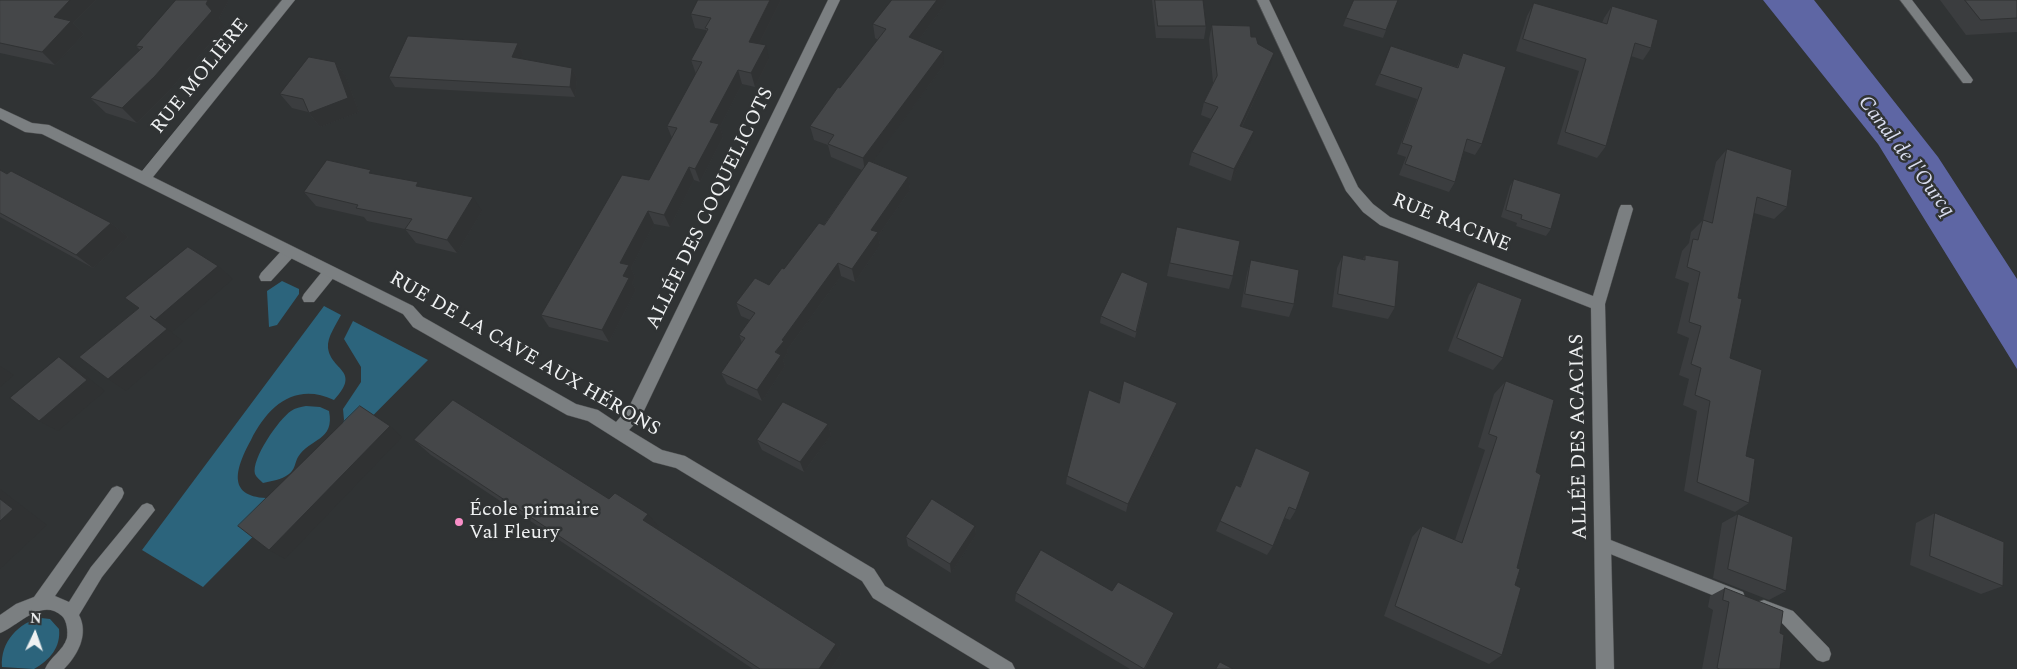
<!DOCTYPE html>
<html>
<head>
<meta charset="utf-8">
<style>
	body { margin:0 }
	#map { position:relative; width:2017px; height:669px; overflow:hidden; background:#303334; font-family:Spectral,serif }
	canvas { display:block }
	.north { position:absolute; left:10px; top:609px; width:50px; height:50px; -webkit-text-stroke:4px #303334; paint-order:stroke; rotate:3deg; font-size:14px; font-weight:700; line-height:20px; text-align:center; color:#eff1f2 }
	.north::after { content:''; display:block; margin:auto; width:18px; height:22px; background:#eff1f2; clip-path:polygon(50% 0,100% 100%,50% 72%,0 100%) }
</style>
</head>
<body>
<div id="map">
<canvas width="2017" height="669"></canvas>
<div class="north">N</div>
</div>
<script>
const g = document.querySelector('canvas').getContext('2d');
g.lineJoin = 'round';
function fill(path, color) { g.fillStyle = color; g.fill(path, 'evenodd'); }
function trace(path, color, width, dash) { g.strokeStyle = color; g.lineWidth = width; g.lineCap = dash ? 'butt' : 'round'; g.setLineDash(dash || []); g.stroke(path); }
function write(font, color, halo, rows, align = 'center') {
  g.font = font + ' Spectral,serif'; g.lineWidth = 5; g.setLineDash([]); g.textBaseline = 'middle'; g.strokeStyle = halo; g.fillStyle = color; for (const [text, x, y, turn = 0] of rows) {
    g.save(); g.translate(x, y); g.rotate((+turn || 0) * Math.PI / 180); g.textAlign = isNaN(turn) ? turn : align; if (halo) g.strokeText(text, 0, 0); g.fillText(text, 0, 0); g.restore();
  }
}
const green = new Path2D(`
	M 282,281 L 299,289 L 299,294 L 277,325 L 269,327 L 267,291 Z
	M 324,306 L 341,315 C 336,325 327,337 328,348 C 331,371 362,370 334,400 C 295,382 268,406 251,440 C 234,471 226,500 275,498 L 340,432 L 344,420 L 343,409 L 361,382 L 361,367 L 344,339 L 353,321 L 428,360 L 203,587 L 142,550 Z
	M 306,406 L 320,407 L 329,411 C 335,441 310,438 298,457 C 295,462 295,470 289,474 C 281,480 272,481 263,483 C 260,480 256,477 255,474 C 251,459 279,419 291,411 C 295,408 301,407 306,406 Z
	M 41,618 L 50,619 L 59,629 C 61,647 50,660 34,669 L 2,667 C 0,642 19,622 41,618 Z`);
const water = new Path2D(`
	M 1763,0 L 1814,0 L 1938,157 L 2017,279 L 2017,369 L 1878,144 Z`);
const lane = new Path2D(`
	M 1900,0 L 1912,0 L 1971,77 L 1973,80 L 1971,83 L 1963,83 Z
	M 289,247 L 294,248 L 296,252 L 294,256 L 271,281 L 261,281 L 259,277 L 261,273 L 284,248 Z
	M 330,266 L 335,268 L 337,272 L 335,276 L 314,302 L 304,302 L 302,298 L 304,294 L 325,268 Z
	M 117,486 L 122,488 L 124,493 L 122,498 L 55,596 L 69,602 L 91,567 L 142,505 L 147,503 L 152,505 L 155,510 L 102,577 L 79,615 C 89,634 78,655 64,669 L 45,669 C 50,657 63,651 67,638 C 68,631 67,621 62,616 C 42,597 18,626 0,633 L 0,615 L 16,604 L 34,597 L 112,488 Z
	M 1603,537 L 1743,592 L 1745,597 L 1743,602 L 1737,605 L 1598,549 L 1595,544 L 1598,539 Z
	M 1764,600 L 1793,611 L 1829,648 L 1831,654 L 1829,660 L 1823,662 L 1817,660 L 1782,623 L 1758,614 L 1756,608 L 1758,602 Z`);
const street = new Path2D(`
	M 282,0 L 295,0 L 153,177 L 413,306 L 423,317 L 576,404 L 598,410 L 616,422 L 629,407 L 828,0 L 840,0 L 641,417 L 629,430 L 662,450 L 685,456 L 874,569 L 885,586 L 1012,663 L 1015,669 L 990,669 L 873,598 L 862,581 L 676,468 L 653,462 L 588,421 L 567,415 L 413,327 L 403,314 L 42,134 L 25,132 L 0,119 L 0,108 L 32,123 L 49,125 L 142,171 Z
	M 1257,0 L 1269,0 L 1358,187 L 1373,204 L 1390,217 L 1593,296 L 1619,209 L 1621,205 L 1631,205 L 1633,209 L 1605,304 L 1614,669 L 1596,669 L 1591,308 L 1380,225 L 1363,212 L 1346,191 Z`);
const wall = new Path2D(`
	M 0,0 L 96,0 L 73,23 L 84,34 L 55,65 L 0,53 Z
	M 176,0 L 229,0 L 219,18 L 225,26 L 169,91 L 137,123 L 106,113 L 90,98 L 140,50 L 136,46 Z
	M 698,0 L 781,0 L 759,44 L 769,59 L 755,87 L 742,84 L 720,127 L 723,137 L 700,182 L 694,180 L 670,227 L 654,224 L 631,268 L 635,277 L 632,283 L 636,290 L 609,342 L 549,327 L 541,315 L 649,180 L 672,138 L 667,126 L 696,74 L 691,60 L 707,32 L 706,30 L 695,28 L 691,14 Z
	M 1152,0 L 1203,0 L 1206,26 L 1204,39 L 1156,38 Z
	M 1398,0 L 1383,38 L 1343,26 L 1346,18 Z
	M 1940,0 L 2017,0 L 2017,32 L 1966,35 Z
	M 946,3 L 918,41 L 944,65 L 872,162 L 908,177 L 910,190 L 878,236 L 880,245 L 855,282 L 841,276 L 787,350 L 788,352 L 783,360 L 785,366 L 762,401 L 727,384 L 721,373 L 742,343 L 739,335 L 750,320 L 741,316 L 736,303 L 769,285 L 784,269 L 824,225 L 862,170 L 831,157 L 828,145 L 814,140 L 810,126 L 878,40 L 875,38 L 873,24 Z
	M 1534,3 L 1602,23 L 1604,18 L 1612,6 L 1651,48 L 1643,60 L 1631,56 L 1606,146 L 1597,158 L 1557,144 L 1579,71 L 1516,51 L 1527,16 Z
	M 1212,25 L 1251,37 L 1258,44 L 1270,66 L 1242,127 L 1250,144 L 1231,181 L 1189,165 L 1192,152 L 1211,119 L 1201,115 L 1204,102 L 1213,83 L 1209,39 Z
	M 518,43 L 523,53 L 520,59 L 572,68 L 577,78 L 575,97 L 395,87 L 389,77 Z
	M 1391,46 L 1457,67 L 1463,53 L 1482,144 L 1475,155 L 1464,151 L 1455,182 L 1449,192 L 1399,175 L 1406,157 L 1397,154 L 1417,99 L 1375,85 Z
	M 335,62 L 346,77 L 359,112 L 320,127 L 308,112 L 292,108 L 280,94 Z
	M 1727,149 L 1787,207 L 1774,219 L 1754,213 L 1738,298 L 1730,358 L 1746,456 L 1749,503 L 1735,512 L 1684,491 L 1697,411 L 1683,405 L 1689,379 L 1679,375 L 1689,338 L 1677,333 L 1689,283 L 1675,278 L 1682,251 L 1689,243 L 1691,232 L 1703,220 L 1716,162 Z
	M 0,170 L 111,223 L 128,237 L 93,268 L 0,217 Z
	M 375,174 L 421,187 L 482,211 L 457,253 L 416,243 L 405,229 L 367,221 L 364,217 L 316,206 L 304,192 Z
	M 1514,179 L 1551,229 L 1546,236 L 1516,226 L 1517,223 L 1501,217 L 1510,186 Z
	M 1177,227 L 1233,276 L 1229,289 L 1167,276 Z
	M 1343,255 L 1363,259 L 1365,255 L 1395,307 L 1388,319 L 1332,307 L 1337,268 Z
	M 1251,260 L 1294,304 L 1289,317 L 1241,307 L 1247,273 Z
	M 1478,282 L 1503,358 L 1493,370 L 1448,351 L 1469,295 Z
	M 1147,290 L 1135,338 L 1100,323 L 1101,316 Z
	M 1506,381 L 1536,472 L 1517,568 L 1515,585 L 1502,655 L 1489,664 L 1384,616 L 1412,537 L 1422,526 L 1455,540 L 1485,450 L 1478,447 L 1494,394 Z
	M 1119,403 L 1177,403 L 1174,413 L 1126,512 L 1066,484 L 1067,476 Z
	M 828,424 L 831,435 L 804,472 L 762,450 L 757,440 Z
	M 414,440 L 609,499 L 659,527 L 657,529 L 836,644 L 841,654 L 831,669 L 753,669 L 431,455 Z
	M 1256,448 L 1296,510 L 1290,520 L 1285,518 L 1273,546 L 1267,555 L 1216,531 L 1236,485 L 1240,487 Z
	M 1935,513 L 2003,586 L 1981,594 L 1910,565 L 1916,523 Z
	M 1738,514 L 1786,591 L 1769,600 L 1713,578 L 1722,523 Z
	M 975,526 L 976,535 L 951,573 L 908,546 L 906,537 Z
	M 1725,588 L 1780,633 L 1780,669 L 1702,669 L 1713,610 L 1708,607 L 1710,596 Z
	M 1112,591 L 1170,620 L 1145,669 L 1130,669 L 1015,601 L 1016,593 Z`);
const shadedWall = new Path2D(`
	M 70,0 L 96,0 L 73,23 L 84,34 L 55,65 L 42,52 L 54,17 Z
	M 208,0 L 229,0 L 219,18 L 225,26 L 169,91 L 137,123 L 122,108 L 206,4 Z
	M 770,0 L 781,0 L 753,56 L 749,42 Z
	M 937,0 L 946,0 L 946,3 L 910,52 L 909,37 Z
	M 518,43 L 523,53 L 517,67 L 512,57 Z
	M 766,45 L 769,59 L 755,87 L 751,73 Z
	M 943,51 L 944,65 L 865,172 L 863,158 Z
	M 1274,53 L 1270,66 L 1236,139 L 1240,126 Z
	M 335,62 L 346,77 L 359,112 L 320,127 L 309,113 Z
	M 572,68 L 577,78 L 575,97 L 570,87 Z
	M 738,70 L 742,84 L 720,127 L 723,137 L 700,182 L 695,169 L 710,122 Z
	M 1254,131 L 1250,144 L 1231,181 L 1234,169 Z
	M 689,167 L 694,180 L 670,227 L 664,215 Z
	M 908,177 L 910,190 L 878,236 L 880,245 L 855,282 L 852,269 L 871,230 Z
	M 473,197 L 482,211 L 457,253 L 447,240 Z
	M 648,211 L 654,224 L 631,268 L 635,277 L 632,283 L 636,290 L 609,342 L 602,330 L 623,276 L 620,263 Z
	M 111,223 L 128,237 L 93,268 L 76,255 Z
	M 838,263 L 841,276 L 787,350 L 788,352 L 783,360 L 785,366 L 762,401 L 757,390 L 782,340 Z
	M 218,266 L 233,279 L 172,332 L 155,320 Z
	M 167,329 L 183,341 L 126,391 L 108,379 Z
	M 59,357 L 77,369 L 105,391 L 58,431 L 39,421 Z
	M 0,366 L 14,375 L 0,387 Z
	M 1177,403 L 1174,413 L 1126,512 L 1128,504 Z
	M 828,424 L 831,435 L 804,472 L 800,462 Z
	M 390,426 L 402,437 L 285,559 L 269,550 Z
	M 0,489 L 47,525 L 0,569 Z
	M 648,514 L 659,527 L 654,533 L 643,520 Z
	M 975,526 L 976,535 L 951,573 L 950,564 Z
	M 836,644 L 841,654 L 831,669 L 819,669 Z`);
const building = new Path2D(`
	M 0,0 L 70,0 L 54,17 L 71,21 L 42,52 L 0,43 Z
	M 176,0 L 208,0 L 206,4 L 212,11 L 155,76 L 122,108 L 90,98 L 143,47 L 136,46 Z
	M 698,0 L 770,0 L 749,42 L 766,45 L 751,73 L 738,70 L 710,122 L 719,124 L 695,169 L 689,167 L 664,215 L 648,211 L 620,263 L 629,265 L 623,276 L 629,278 L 602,330 L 541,315 L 622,175 L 649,180 L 677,128 L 667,126 L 702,62 L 691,60 L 708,29 L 705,28 L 711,18 L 691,14 Z
	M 892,0 L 937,0 L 909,37 L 943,51 L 863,158 L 828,144 L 834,135 L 810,126 L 838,87 L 840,88 L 886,29 L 873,24 Z
	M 1155,0 L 1203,0 L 1206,26 L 1158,26 Z
	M 1354,0 L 1398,0 L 1386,30 L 1346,18 Z
	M 1965,0 L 2017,0 L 2017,18 L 1981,20 Z
	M 1534,3 L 1607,24 L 1612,6 L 1658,20 L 1651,48 L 1635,43 L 1606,146 L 1565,132 L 1586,59 L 1523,39 Z
	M 1212,25 L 1250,26 L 1251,37 L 1256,37 L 1258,44 L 1274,53 L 1240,126 L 1254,131 L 1234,169 L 1192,152 L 1218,107 L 1204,102 L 1217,76 Z
	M 408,36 L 518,43 L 512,57 L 572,68 L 570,87 L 389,77 Z
	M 1391,46 L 1458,68 L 1463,53 L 1506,67 L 1482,144 L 1467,139 L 1455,182 L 1405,164 L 1412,146 L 1402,143 L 1422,88 L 1380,74 Z
	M 309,57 L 335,62 L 348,98 L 309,113 L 303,99 L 280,94 Z
	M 1727,149 L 1792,170 L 1787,207 L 1757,197 L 1738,298 L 1742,299 L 1730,358 L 1762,370 L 1746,456 L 1755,459 L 1749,503 L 1697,482 L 1710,401 L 1695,395 L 1701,368 L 1691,364 L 1701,326 L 1689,322 L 1700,272 L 1687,267 L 1693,239 L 1698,240 L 1703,220 L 1712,223 Z
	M 327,160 L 371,170 L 369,173 L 418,182 L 416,186 L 473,197 L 447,240 L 405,229 L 412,219 L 356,208 L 358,205 L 304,192 Z
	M 869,161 L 908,177 L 871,230 L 878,232 L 852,269 L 838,263 L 782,340 L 784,341 L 775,352 L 781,355 L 757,390 L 721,373 L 745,338 L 739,335 L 755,313 L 736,303 L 755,278 L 769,285 L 782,268 L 784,269 L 819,223 L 824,225 Z
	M 0,170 L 7,174 L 11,171 L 111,223 L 76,255 L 0,213 Z
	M 1514,179 L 1561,194 L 1551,229 L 1521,219 L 1522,215 L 1506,210 Z
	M 1177,227 L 1240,241 L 1233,276 L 1170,263 Z
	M 188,247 L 218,266 L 155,320 L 150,316 L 167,329 L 108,379 L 79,357 L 139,308 L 125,298 Z
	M 1343,255 L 1365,260 L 1365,255 L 1399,261 L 1395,307 L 1338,294 Z
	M 1251,260 L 1299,270 L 1294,304 L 1245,294 Z
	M 1122,272 L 1148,283 L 1136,332 L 1101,316 Z
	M 1478,282 L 1522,299 L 1503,358 L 1457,338 Z
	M 59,357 L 87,380 L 39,421 L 10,398 Z
	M 1124,381 L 1177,403 L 1128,504 L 1067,476 L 1089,390 L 1119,403 Z
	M 1506,381 L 1554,400 L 1536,472 L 1541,475 L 1517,568 L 1520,569 L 1515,585 L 1521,588 L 1502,655 L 1395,606 L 1422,526 L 1462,543 L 1497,437 L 1489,434 Z
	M 453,400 L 609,499 L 615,493 L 648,514 L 643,520 L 836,644 L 819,669 L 760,669 L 414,440 Z
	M 783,402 L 828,424 L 800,462 L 757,440 Z
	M 360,406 L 390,426 L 269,550 L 238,526 Z
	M 1256,448 L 1310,472 L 1296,510 L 1289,507 L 1273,546 L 1220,521 L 1236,485 L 1240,487 Z
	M 0,499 L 13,509 L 0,521 Z
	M 932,499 L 975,526 L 950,564 L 906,537 Z
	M 1935,513 L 2004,542 L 2003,586 L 1930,556 Z
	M 1738,514 L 1793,537 L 1786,591 L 1728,569 Z
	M 1041,550 L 1112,591 L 1118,582 L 1174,613 L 1144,669 L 1016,593 Z
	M 1725,588 L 1783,611 L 1780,633 L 1784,635 L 1780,669 L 1720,669 L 1717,668 L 1729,602 L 1723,600 Z
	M 1220,662 L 1233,669 L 1216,669 Z`);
const markers = [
	[459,522,5,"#f98fc8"]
];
const streetNames = [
	["RUE MOLIÈRE",201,77,-51],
	["ALLÉE DES COQUELICOTS",711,209,-64],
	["RUE RACINE",1451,224,22],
	["RUE DE LA CAVE AUX HÉRONS",524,355,30],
	["ALLÉE DES ACACIAS",1580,437,-91]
];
const poiNames = [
	["École primaire",469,511],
	["Val Fleury",469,534]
];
const waterNames = [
	["Canal de l'Ourcq",1905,157,53]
];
fill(green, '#2c647c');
fill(water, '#5e66a4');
trace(lane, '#4c4e4f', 1);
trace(street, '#4c4e4f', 1);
fill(lane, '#7b7f81');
fill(street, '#7b7f81');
fill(wall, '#3b3d3f');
fill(shadedWall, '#303233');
fill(building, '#454749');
trace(building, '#303233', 1);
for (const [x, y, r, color] of markers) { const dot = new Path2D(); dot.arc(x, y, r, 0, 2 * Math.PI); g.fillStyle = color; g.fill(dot); trace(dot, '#303334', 2); }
write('20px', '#eff1f2', '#303334', streetNames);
write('20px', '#eff1f2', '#303334', poiNames, 'left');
write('italic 21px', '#d9ddef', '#303334', waterNames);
</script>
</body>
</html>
